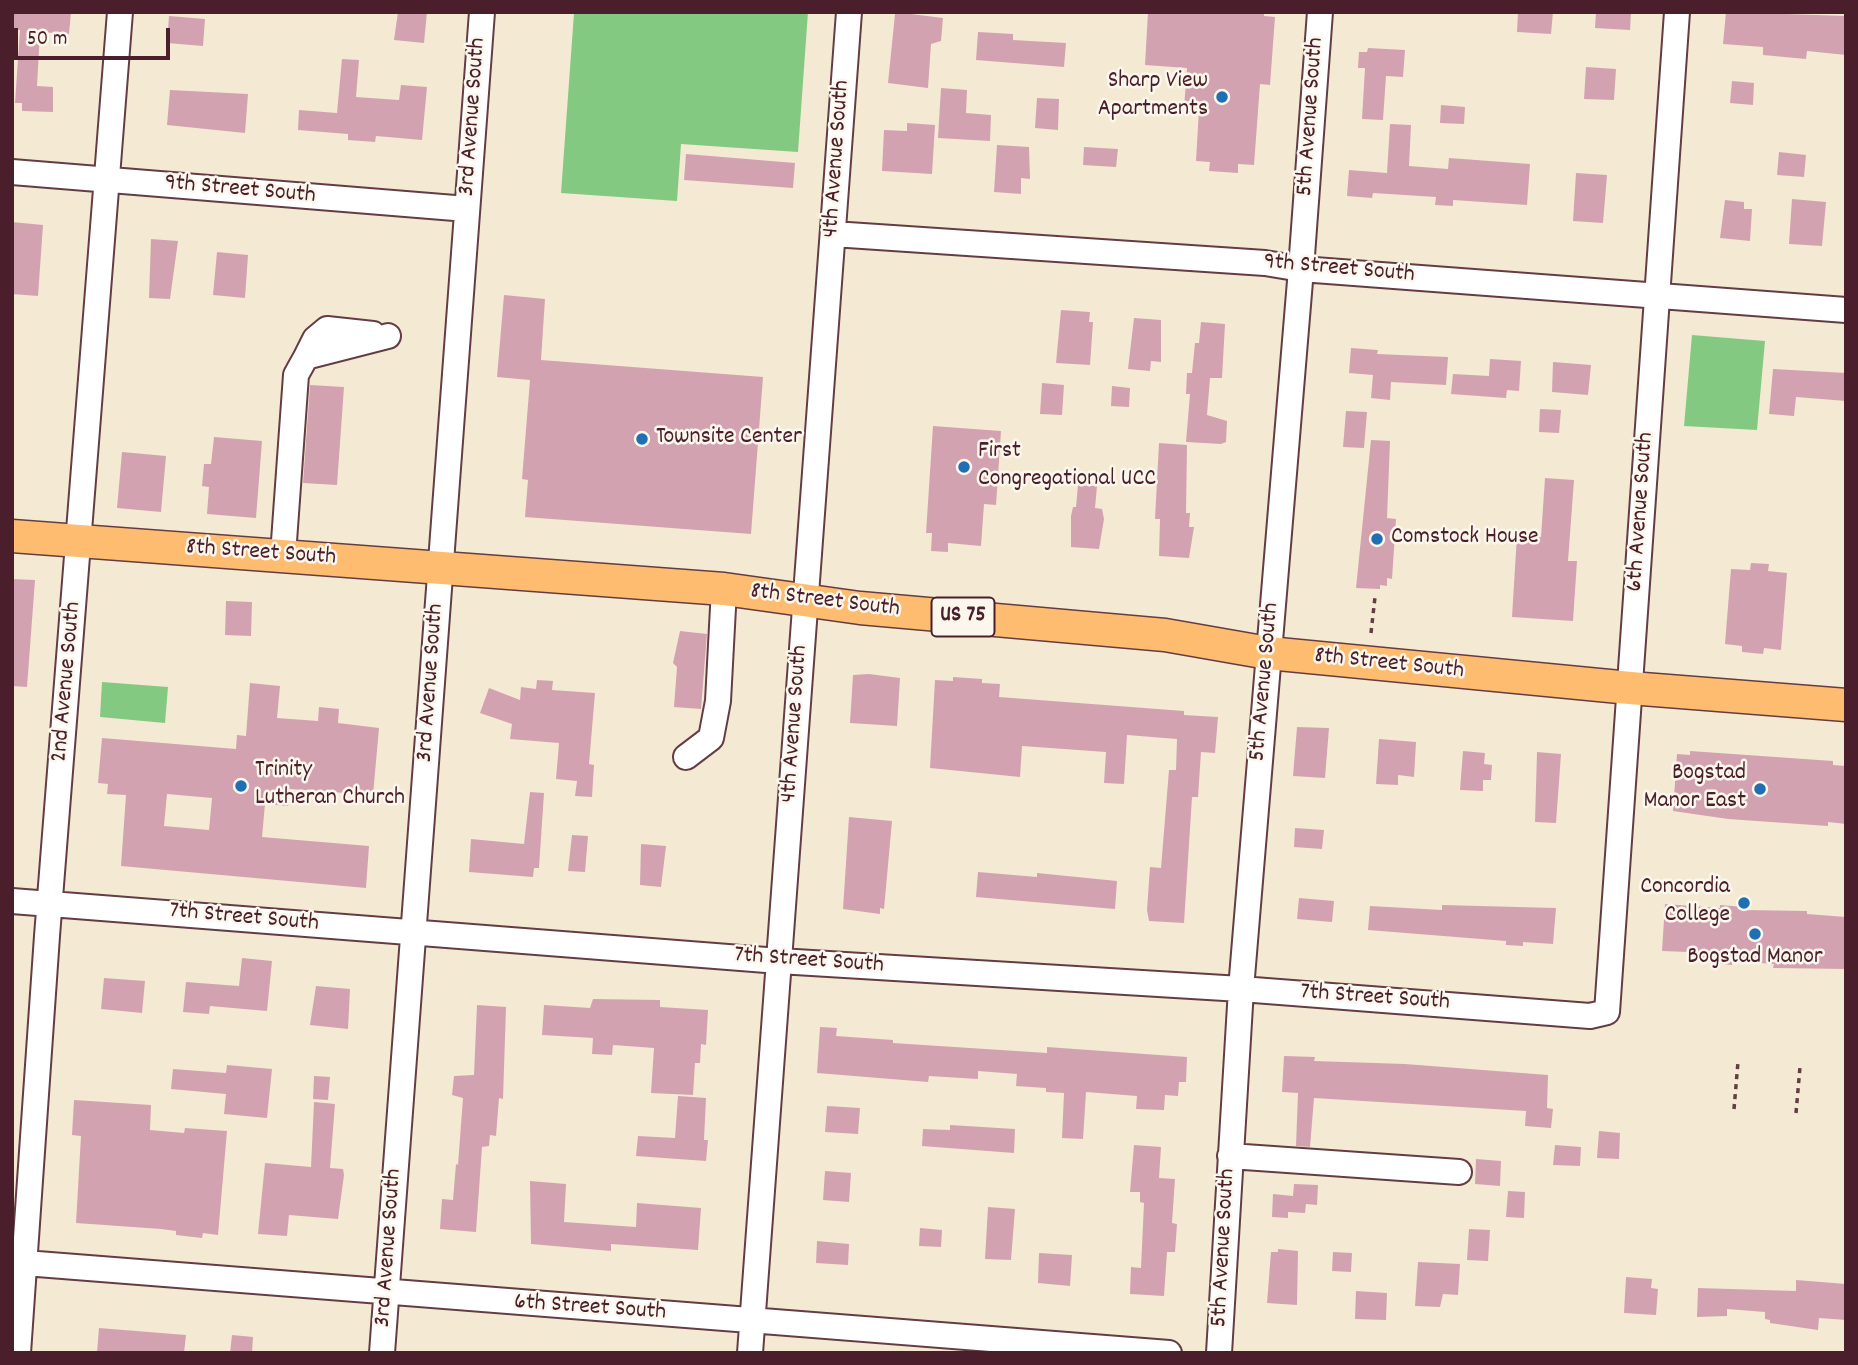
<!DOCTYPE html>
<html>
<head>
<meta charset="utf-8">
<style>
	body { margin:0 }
	#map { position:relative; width:1858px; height:1365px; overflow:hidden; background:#f4ead3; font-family:Dekko,sans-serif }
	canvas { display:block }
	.frame { position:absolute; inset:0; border:14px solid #4a1f2b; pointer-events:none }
	.scale { position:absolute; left:14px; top:28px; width:156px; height:32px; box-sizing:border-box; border:4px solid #4a1f2b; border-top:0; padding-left:9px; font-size:21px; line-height:24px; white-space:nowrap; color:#4a1f2b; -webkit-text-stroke:5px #fbf7ec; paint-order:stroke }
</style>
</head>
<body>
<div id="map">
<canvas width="1858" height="1365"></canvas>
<div class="frame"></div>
<div class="scale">50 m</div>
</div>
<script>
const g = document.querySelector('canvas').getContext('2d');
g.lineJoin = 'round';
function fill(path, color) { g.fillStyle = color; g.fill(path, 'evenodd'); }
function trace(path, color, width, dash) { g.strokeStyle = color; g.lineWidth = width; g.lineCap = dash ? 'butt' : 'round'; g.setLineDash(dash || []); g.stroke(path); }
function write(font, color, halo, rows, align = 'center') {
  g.font = font + ' Dekko,sans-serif'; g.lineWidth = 5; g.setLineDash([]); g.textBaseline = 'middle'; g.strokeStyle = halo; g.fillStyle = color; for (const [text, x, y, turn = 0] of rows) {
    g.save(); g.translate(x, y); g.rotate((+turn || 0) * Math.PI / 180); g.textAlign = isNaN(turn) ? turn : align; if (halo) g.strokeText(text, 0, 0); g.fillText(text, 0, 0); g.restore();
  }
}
const green = new Path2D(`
	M 564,12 L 808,12 L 798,152 L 681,144 L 677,201 L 561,193 L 574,13 Z
	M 1692,335 L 1765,341 L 1757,430 L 1684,426 Z
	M 102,682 L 168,687 L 165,723 L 100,717 Z`);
const building = new Path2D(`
	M 12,12 L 71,12 L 69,34 L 40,32 L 37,86 L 53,87 L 53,112 L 22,111 L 22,103 L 15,103 L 20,30 L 12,30 Z
	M 398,12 L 427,12 L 424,43 L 394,40 Z
	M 1148,12 L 1264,12 L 1264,16 L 1275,17 L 1270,85 L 1260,84 L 1254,165 L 1238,164 L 1238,173 L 1209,171 L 1210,162 L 1196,161 L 1199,109 L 1184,108 L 1187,68 L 1145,65 Z
	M 1518,12 L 1553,12 L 1551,34 L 1517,32 Z
	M 1596,12 L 1631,12 L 1630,30 L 1595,28 Z
	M 1726,12 L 1846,16 L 1846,55 L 1807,51 L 1806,59 L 1763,55 L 1763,47 L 1723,44 Z
	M 903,13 L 943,18 L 941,41 L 931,44 L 928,88 L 888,83 L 895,14 Z
	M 169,16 L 205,19 L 203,46 L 167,43 Z
	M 978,32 L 1013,34 L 1013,40 L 1066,43 L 1064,67 L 976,60 Z
	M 1368,48 L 1405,50 L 1403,77 L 1386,76 L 1383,120 L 1362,119 L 1365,68 L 1358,68 L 1359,52 L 1367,52 Z
	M 342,59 L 359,60 L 356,97 L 399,100 L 401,85 L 427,87 L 422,140 L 376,136 L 375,142 L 348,140 L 348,134 L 298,130 L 299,110 L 337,113 Z
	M 1586,67 L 1616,69 L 1614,100 L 1584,99 Z
	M 1732,81 L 1754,83 L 1753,105 L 1730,103 Z
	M 941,88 L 967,90 L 966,113 L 991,115 L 990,141 L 938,138 Z
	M 170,90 L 248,94 L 245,133 L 167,125 Z
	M 1037,98 L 1059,99 L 1058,130 L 1035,128 Z
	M 1441,105 L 1465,107 L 1464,124 L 1440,123 Z
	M 907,123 L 935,125 L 932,174 L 882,171 L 884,130 L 907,131 Z
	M 1390,124 L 1411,125 L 1409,166 L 1448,169 L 1449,158 L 1530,164 L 1527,205 L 1453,200 L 1453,206 L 1435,205 L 1436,197 L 1373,193 L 1372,198 L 1347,196 L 1349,170 L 1387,173 Z
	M 997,145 L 1029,147 L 1030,179 L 1021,178 L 1021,194 L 994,192 Z
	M 1084,147 L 1118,149 L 1116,167 L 1083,165 Z
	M 1779,152 L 1806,155 L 1804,177 L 1777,175 Z
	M 686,154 L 795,163 L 793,188 L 684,180 Z
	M 1576,173 L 1607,175 L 1603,223 L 1573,221 Z
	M 1792,199 L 1826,202 L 1822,246 L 1789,244 Z
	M 1725,200 L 1744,202 L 1744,209 L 1752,209 L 1750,241 L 1720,238 Z
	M 12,222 L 43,225 L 38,296 L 12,294 Z
	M 151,239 L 178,241 L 170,299 L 149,298 Z
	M 217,252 L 248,255 L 245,298 L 213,295 Z
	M 504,295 L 545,299 L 541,360 L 763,377 L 751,534 L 525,517 L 528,480 L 522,479 L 530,380 L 497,377 Z
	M 1061,310 L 1090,312 L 1089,322 L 1093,322 L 1090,365 L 1056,363 Z
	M 1134,318 L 1161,320 L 1161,362 L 1151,361 L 1150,371 L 1128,369 Z
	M 1201,322 L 1225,324 L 1222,378 L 1210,378 L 1207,415 L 1227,421 L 1226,442 L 1221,444 L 1186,442 L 1190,394 L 1186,394 L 1187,373 L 1192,373 L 1195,343 L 1199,343 Z
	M 1351,348 L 1378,350 L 1377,354 L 1448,357 L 1446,385 L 1391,382 L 1390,400 L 1371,398 L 1373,375 L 1349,373 Z
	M 1490,359 L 1521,361 L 1519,391 L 1507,390 L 1506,398 L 1451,394 L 1453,374 L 1489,376 Z
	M 1553,362 L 1591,365 L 1588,395 L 1552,392 Z
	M 1773,369 L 1846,373 L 1846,401 L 1796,397 L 1794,416 L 1769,414 Z
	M 1042,383 L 1064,385 L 1062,415 L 1040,414 Z
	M 310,385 L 344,387 L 337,485 L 303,483 Z
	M 1112,386 L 1130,388 L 1129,407 L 1111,406 Z
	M 1540,409 L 1561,410 L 1559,433 L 1539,432 Z
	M 1346,411 L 1367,412 L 1364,448 L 1343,447 Z
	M 933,426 L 1001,431 L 996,505 L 984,504 L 981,546 L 948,543 L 948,552 L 931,551 L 932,533 L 926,533 Z
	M 214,437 L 262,441 L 256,518 L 207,514 L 209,487 L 202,486 L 204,464 L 211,464 Z
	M 1371,440 L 1390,441 L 1387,518 L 1396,519 L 1392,579 L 1387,578 L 1387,586 L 1380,585 L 1380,589 L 1356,588 Z
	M 1159,443 L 1187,445 L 1186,513 L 1190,513 L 1189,527 L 1194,527 L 1189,558 L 1159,556 L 1160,519 L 1155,519 Z
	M 122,452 L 166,456 L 161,512 L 117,508 Z
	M 1545,478 L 1574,480 L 1568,561 L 1577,561 L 1573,621 L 1512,617 L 1517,535 L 1541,537 Z
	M 1078,485 L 1097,486 L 1095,508 L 1102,509 L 1104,519 L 1099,549 L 1071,547 L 1071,516 L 1073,507 L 1076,507 Z
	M 1751,563 L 1769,564 L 1768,571 L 1787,573 L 1781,650 L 1764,648 L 1763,654 L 1742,652 L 1742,646 L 1725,644 L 1731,569 L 1750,570 Z
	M 12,579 L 35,580 L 27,687 L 12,686 Z
	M 226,601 L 252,602 L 251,636 L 225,635 Z
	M 680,631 L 707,634 L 701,709 L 674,707 L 677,667 L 673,663 Z
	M 869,674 L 900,678 L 897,726 L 850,723 L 853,675 Z
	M 953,677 L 982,679 L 982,683 L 1000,684 L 999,697 L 1184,711 L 1184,715 L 1218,717 L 1215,753 L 1201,752 L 1198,797 L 1192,797 L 1184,923 L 1149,921 L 1147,910 L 1150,867 L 1161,868 L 1169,770 L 1176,770 L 1177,739 L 1127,735 L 1124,784 L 1104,783 L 1106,752 L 1022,746 L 1020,777 L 930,768 L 935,680 L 953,681 Z
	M 537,680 L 553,681 L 552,690 L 595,693 L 589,764 L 594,765 L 592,797 L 575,796 L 577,781 L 556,779 L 559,743 L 510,739 L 512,724 L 480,713 L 489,688 L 520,700 L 521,687 L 536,689 Z
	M 250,683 L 280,686 L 277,718 L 318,721 L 319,707 L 339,709 L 338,723 L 379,728 L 373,795 L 290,789 L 288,806 L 265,804 L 262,837 L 369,846 L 366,888 L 121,866 L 126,795 L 107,794 L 108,784 L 98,783 L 102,738 L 236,749 L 237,735 L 246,736 ZM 167,794 L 212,798 L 209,830 L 164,826 Z
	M 1297,727 L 1329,728 L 1325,778 L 1293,776 Z
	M 1379,739 L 1416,742 L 1414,777 L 1398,775 L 1398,785 L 1376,784 Z
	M 1463,751 L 1485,753 L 1484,764 L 1492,765 L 1491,780 L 1483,780 L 1483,791 L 1460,790 Z
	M 1690,751 L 1833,761 L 1833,765 L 1846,766 L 1846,824 L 1828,822 L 1828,826 L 1728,819 L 1673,811 L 1677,754 L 1690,755 Z
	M 1537,752 L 1561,754 L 1556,823 L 1535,822 Z
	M 530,792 L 544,793 L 539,868 L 534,868 L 533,877 L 469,872 L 471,839 L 524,844 Z
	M 849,817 L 892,821 L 884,909 L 880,908 L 880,914 L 843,909 Z
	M 1295,828 L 1324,830 L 1322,849 L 1294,847 Z
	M 572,835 L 588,836 L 585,872 L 568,871 Z
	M 641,844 L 666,846 L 661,887 L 640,885 Z
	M 978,872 L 1037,877 L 1037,873 L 1117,881 L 1115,909 L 976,897 Z
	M 1299,898 L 1334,901 L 1332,922 L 1297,919 Z
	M 1665,904 L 1720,908 L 1720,905 L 1744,907 L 1744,910 L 1807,911 L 1807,914 L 1846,917 L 1846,969 L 1773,968 L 1774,964 L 1732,961 L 1732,965 L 1710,963 L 1710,959 L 1688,958 L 1688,952 L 1662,951 Z
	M 1442,905 L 1556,908 L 1553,944 L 1523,942 L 1523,946 L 1506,945 L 1506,941 L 1368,930 L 1370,906 L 1442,910 Z
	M 242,958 L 272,961 L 267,1011 L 210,1006 L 209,1014 L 183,1012 L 186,982 L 239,986 Z
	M 104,978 L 145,981 L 142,1013 L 101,1009 Z
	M 316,986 L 350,989 L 348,1029 L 310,1025 Z
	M 593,999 L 660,1000 L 660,1007 L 708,1010 L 706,1045 L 701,1044 L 700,1063 L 695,1063 L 693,1095 L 651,1093 L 654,1048 L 613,1045 L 612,1055 L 592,1054 L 593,1038 L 542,1035 L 544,1005 L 590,1008 Z
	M 477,1005 L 506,1007 L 503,1099 L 499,1098 L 496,1136 L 490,1135 L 489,1146 L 482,1147 L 476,1232 L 440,1229 L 442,1199 L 453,1200 L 456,1164 L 458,1165 L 463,1098 L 452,1095 L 454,1076 L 474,1075 Z
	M 820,1027 L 837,1028 L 836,1036 L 893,1040 L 893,1043 L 1047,1053 L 1047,1047 L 1187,1057 L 1186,1082 L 1179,1082 L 1178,1096 L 1165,1095 L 1164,1110 L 1136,1109 L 1137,1096 L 1086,1092 L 1083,1139 L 1062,1138 L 1064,1093 L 1046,1092 L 1046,1088 L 1016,1086 L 1017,1074 L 978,1071 L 978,1079 L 929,1076 L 928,1082 L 817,1073 Z
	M 1284,1056 L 1315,1057 L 1314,1061 L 1405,1064 L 1548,1075 L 1547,1108 L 1553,1109 L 1551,1128 L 1525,1126 L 1526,1111 L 1314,1098 L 1310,1147 L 1296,1146 L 1298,1093 L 1282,1092 Z
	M 227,1065 L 272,1069 L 267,1118 L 224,1114 L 226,1094 L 171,1089 L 173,1069 L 226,1073 Z
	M 314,1076 L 330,1077 L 328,1100 L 313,1099 Z
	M 678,1096 L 706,1098 L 704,1140 L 708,1140 L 706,1161 L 636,1156 L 638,1136 L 675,1138 Z
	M 74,1100 L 151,1105 L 150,1130 L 184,1133 L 185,1128 L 227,1131 L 218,1235 L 203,1233 L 202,1238 L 176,1235 L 176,1231 L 161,1229 L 76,1223 L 81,1136 L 72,1135 Z
	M 314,1102 L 335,1104 L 330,1168 L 343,1169 L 344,1175 L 338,1219 L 289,1215 L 287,1236 L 258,1234 L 265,1163 L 311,1167 Z
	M 827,1106 L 860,1108 L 858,1134 L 825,1132 Z
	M 950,1125 L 1015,1129 L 1014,1153 L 922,1146 L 923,1129 L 950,1130 Z
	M 1599,1131 L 1620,1133 L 1619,1159 L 1597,1158 Z
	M 1134,1145 L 1161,1147 L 1159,1178 L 1175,1179 L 1172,1223 L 1177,1224 L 1175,1252 L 1167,1252 L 1164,1296 L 1130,1294 L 1131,1267 L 1141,1268 L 1144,1203 L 1140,1202 L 1140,1192 L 1130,1192 Z
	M 1555,1145 L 1581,1147 L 1580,1166 L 1553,1165 Z
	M 1476,1159 L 1501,1161 L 1500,1186 L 1475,1184 Z
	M 825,1171 L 851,1173 L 849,1202 L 823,1200 Z
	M 530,1181 L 566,1184 L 564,1222 L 636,1227 L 637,1203 L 701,1208 L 698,1250 L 611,1244 L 611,1251 L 531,1244 Z
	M 1294,1184 L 1318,1185 L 1317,1205 L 1306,1204 L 1305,1213 L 1288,1212 L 1288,1218 L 1272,1217 L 1273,1194 L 1293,1196 Z
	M 1508,1191 L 1525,1192 L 1524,1218 L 1506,1217 Z
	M 988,1207 L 1015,1209 L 1011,1260 L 985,1259 Z
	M 920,1228 L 942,1230 L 941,1247 L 919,1246 Z
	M 1469,1229 L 1490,1230 L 1488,1261 L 1467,1260 Z
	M 817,1241 L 849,1244 L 848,1265 L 816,1263 Z
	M 1278,1249 L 1298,1251 L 1297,1305 L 1267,1303 L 1271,1252 L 1278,1252 Z
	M 1333,1252 L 1352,1253 L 1351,1272 L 1332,1271 Z
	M 1039,1253 L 1072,1255 L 1070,1286 L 1038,1283 Z
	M 1418,1262 L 1460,1264 L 1458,1295 L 1443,1294 L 1440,1307 L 1415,1306 Z
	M 1626,1277 L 1652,1279 L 1651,1288 L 1658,1289 L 1656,1315 L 1624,1313 Z
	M 1796,1280 L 1846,1284 L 1846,1320 L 1819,1318 L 1818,1330 L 1770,1323 L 1770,1320 L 1765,1319 L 1765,1312 L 1727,1309 L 1727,1316 L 1697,1317 L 1698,1288 L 1796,1291 Z
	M 1356,1291 L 1387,1293 L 1386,1320 L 1355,1319 Z
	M 99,1328 L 186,1335 L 184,1353 L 97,1353 Z
	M 232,1335 L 253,1337 L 252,1353 L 230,1353 Z`);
const path = new Path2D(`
	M 1371,633 L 1375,597
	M 1734,1109 L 1738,1062
	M 1796,1113 L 1800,1067`);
const minor = new Path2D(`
	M 12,172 L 467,209
	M 833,234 L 1265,263 L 1301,269 L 1846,310
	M 306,357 L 315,339 L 327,329 L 373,334
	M 283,555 L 296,375 L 306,357 L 388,336
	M 686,757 L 711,738 L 718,701 L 724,589
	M 12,901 L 779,961 L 1241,989 L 1590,1016 L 1607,1012 L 1677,12
	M 1230,1156 L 1459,1172
	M 12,1262 L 1169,1353
	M 18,1353 L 47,936 L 120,12
	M 382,1353 L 482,12
	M 750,1353 L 849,12
	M 1219,1353 L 1241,989 L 1301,269 L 1320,12`);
const major = new Path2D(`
	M 12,536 L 724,589 L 860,608 L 1165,635 L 1268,653 L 1630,688 L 1846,705`);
const markers = [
	[1222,97,7,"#1f6fb2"],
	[642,439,7,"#1f6fb2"],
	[964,467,7,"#1f6fb2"],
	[1377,539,7,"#1f6fb2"],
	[241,786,7,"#1f6fb2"],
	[1760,789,7,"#1f6fb2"],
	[1744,903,7,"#1f6fb2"],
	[1755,934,7,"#1f6fb2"]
];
const shields = [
	[963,617,63]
];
const shieldNames = [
	["US 75",963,617]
];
const poiNames = [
	["Sharp View",1208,83,"right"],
	["Apartments",1208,111,"right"],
	["Townsite Center",656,439],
	["First",978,453],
	["Congregational UCC",978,481],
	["Comstock House",1391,539],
	["Trinity",255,772],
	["Lutheran Church",255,800],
	["Bogstad",1746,775,"right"],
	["Manor East",1746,803,"right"],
	["Concordia",1730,889,"right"],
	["College",1730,917,"right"],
	["Bogstad Manor",1755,959,"center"]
];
const streetNames = [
	["3rd Avenue South",474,117,-86],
	["5th Avenue South",1312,117,-86],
	["4th Avenue South",838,159,-86],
	["9th Street South",240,191,5],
	["9th Street South",1339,270,5],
	["6th Avenue South",1642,512,-86],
	["8th Street South",261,554,4],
	["8th Street South",825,602,7],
	["8th Street South",1389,665,6],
	["2nd Avenue South",68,682,-85],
	["5th Avenue South",1266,682,-85],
	["3rd Avenue South",432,683,-86],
	["4th Avenue South",796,724,-86],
	["7th Street South",244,919,5],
	["7th Street South",809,962,4],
	["7th Street South",1375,999,4],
	["3rd Avenue South",390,1248,-86],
	["5th Avenue South",1225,1248,-87],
	["6th Street South",590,1309,4]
];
fill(green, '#84c982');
fill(building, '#d3a2b1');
trace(minor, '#643d44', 28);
trace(major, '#643d44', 35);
trace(path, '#643d44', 3.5, [5, 5]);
trace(minor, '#fff', 24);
trace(major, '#febc70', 32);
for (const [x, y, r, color] of markers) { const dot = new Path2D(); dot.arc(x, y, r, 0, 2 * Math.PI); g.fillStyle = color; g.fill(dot); trace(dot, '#fbf7ec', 2.5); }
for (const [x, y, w] of shields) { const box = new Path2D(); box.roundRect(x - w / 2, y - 19.5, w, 39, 5); g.fillStyle = '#fbf7ec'; g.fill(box); trace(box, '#4a1f2b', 2); }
write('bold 23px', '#4a1f2b', null, shieldNames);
write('24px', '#4a1f2b', '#fbf7ec', poiNames, 'left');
write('24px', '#4a1f2b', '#fbf7ec', streetNames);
</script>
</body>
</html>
